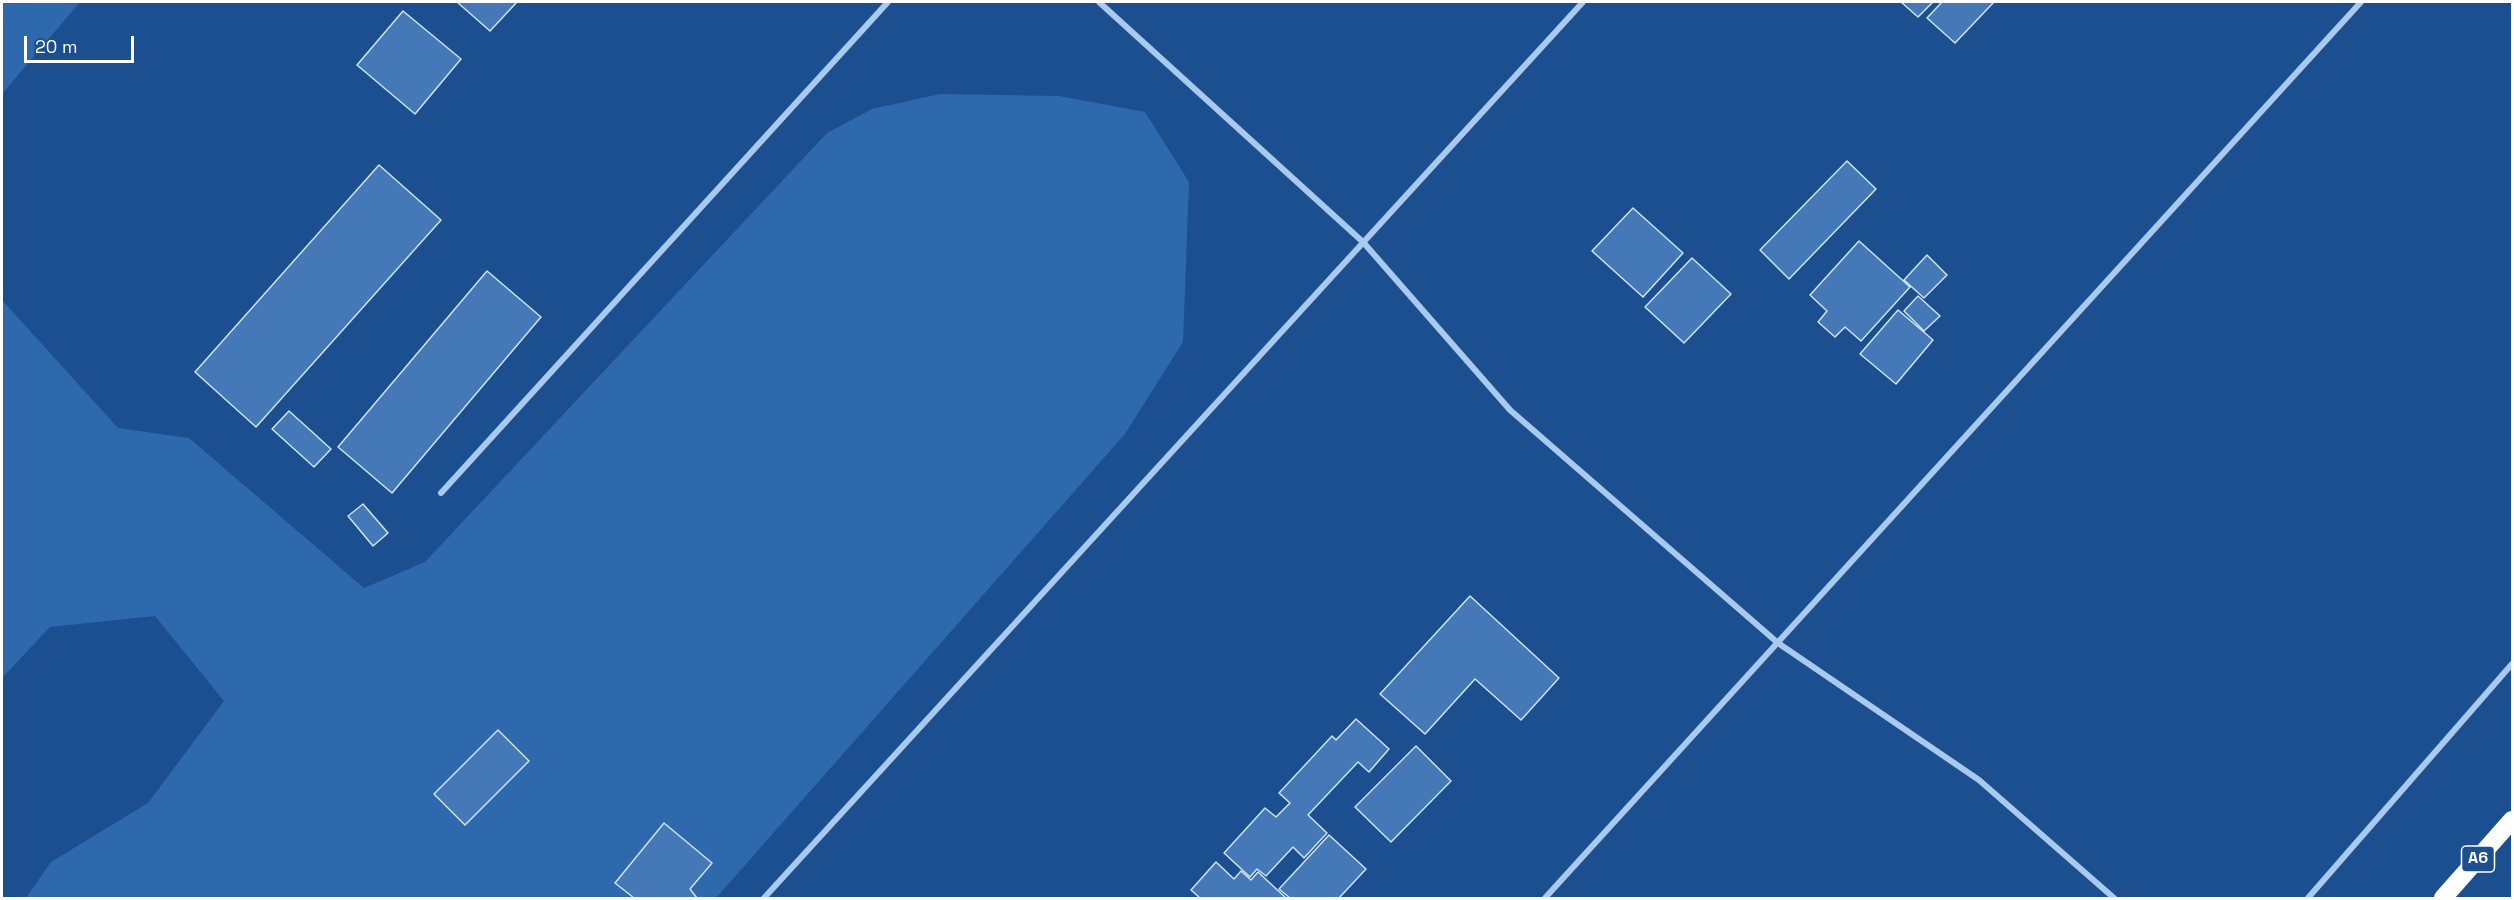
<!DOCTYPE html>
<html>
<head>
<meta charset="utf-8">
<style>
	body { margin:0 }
	#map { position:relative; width:2514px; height:900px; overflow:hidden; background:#1b4f8f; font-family:"Space Grotesk",sans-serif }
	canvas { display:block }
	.frame { position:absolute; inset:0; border:3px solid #fff; pointer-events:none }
	.scale { position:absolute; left:24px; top:36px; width:110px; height:27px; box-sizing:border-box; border:3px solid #fff; border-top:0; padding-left:8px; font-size:18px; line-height:21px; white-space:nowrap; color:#fff; -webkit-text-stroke:4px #1b4f8f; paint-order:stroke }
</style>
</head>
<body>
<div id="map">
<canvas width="2514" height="900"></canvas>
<div class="frame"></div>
<div class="scale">20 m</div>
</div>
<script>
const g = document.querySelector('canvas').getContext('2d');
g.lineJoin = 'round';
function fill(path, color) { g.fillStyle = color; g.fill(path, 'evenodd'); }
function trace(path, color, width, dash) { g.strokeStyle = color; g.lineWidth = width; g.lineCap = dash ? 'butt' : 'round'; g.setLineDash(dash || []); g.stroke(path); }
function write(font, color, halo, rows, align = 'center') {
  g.font = font + ' "Space Grotesk",sans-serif'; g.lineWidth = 6; g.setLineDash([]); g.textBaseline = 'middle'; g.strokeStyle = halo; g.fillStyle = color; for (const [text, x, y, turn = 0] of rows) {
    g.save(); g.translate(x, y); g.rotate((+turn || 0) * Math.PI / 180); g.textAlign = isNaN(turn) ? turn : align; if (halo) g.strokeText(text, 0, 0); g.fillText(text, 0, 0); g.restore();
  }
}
const green = new Path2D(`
	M 2,2 L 80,2 L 2,94 Z
	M 940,94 L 1059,96 L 1145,112 L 1189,182 L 1183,342 L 1125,434 L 716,898 L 26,898 L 51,862 L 148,803 L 224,701 L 155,616 L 50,627 L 2,678 L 2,300 L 118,428 L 189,438 L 364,588 L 425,562 L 827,133 L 872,109 Z`);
const building = new Path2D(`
	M 457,2 L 517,2 L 490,31 Z
	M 1901,2 L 1933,2 L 1918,17 Z
	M 1942,2 L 1994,2 L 1955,43 L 1927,18 Z
	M 403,11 L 461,59 L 415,114 L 357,65 Z
	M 1847,161 L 1876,189 L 1789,279 L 1760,250 Z
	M 379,165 L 441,220 L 256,427 L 195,372 Z
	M 1633,208 L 1683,253 L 1643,297 L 1592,251 Z
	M 1859,241 L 1910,287 L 1861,341 L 1845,327 L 1835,337 L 1818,322 L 1827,311 L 1810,295 Z
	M 1927,255 L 1947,275 L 1924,298 L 1904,280 Z
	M 1692,258 L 1731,294 L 1684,343 L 1645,307 Z
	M 487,271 L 541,317 L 392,493 L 338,447 Z
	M 1918,296 L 1940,316 L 1924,331 L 1904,311 Z
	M 1898,310 L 1933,340 L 1896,384 L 1860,354 Z
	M 289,411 L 331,449 L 314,467 L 272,429 Z
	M 363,504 L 388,533 L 373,546 L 348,516 Z
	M 1470,596 L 1559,678 L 1521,720 L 1475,679 L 1425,734 L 1380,694 Z
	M 1356,719 L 1389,749 L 1369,772 L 1358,762 L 1308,815 L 1327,833 L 1304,858 L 1293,847 L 1266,876 L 1257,869 L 1250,877 L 1224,853 L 1265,808 L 1276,817 L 1290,803 L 1279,793 L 1332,736 L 1336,740 Z
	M 498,730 L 529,761 L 465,825 L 434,794 Z
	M 1416,746 L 1451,781 L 1391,842 L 1355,807 Z
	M 664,823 L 712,863 L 690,889 L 697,898 L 634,898 L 615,883 Z
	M 1329,835 L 1366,869 L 1339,898 L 1290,898 L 1279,889 Z
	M 1216,862 L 1234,879 L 1241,871 L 1251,880 L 1258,872 L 1286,898 L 1200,898 L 1191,890 Z`);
const street = new Path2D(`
	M 1099,2 L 1363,242 L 1510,410 L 1778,643 L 1979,780 L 2114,898
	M 441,493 L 888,2
	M 764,898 L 1583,2
	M 1545,898 L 2361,2
	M 2308,898 L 2512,664`);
const highway = new Path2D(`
	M 2443,898 L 2512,820`);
const shields = [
	[2478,859,33]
];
const shieldNames = [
	["A6",2478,859]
];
fill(green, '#2e69ad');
fill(building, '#4478b7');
trace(building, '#cfe3fa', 1.5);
trace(street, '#a9c9ee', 6);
trace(highway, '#fff', 18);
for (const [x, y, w] of shields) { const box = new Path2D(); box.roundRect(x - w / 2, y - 13, w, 26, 4.5); g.fillStyle = '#1b4f8f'; g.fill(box); trace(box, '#fff', 1.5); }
write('bold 16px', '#fff', null, shieldNames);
</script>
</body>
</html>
